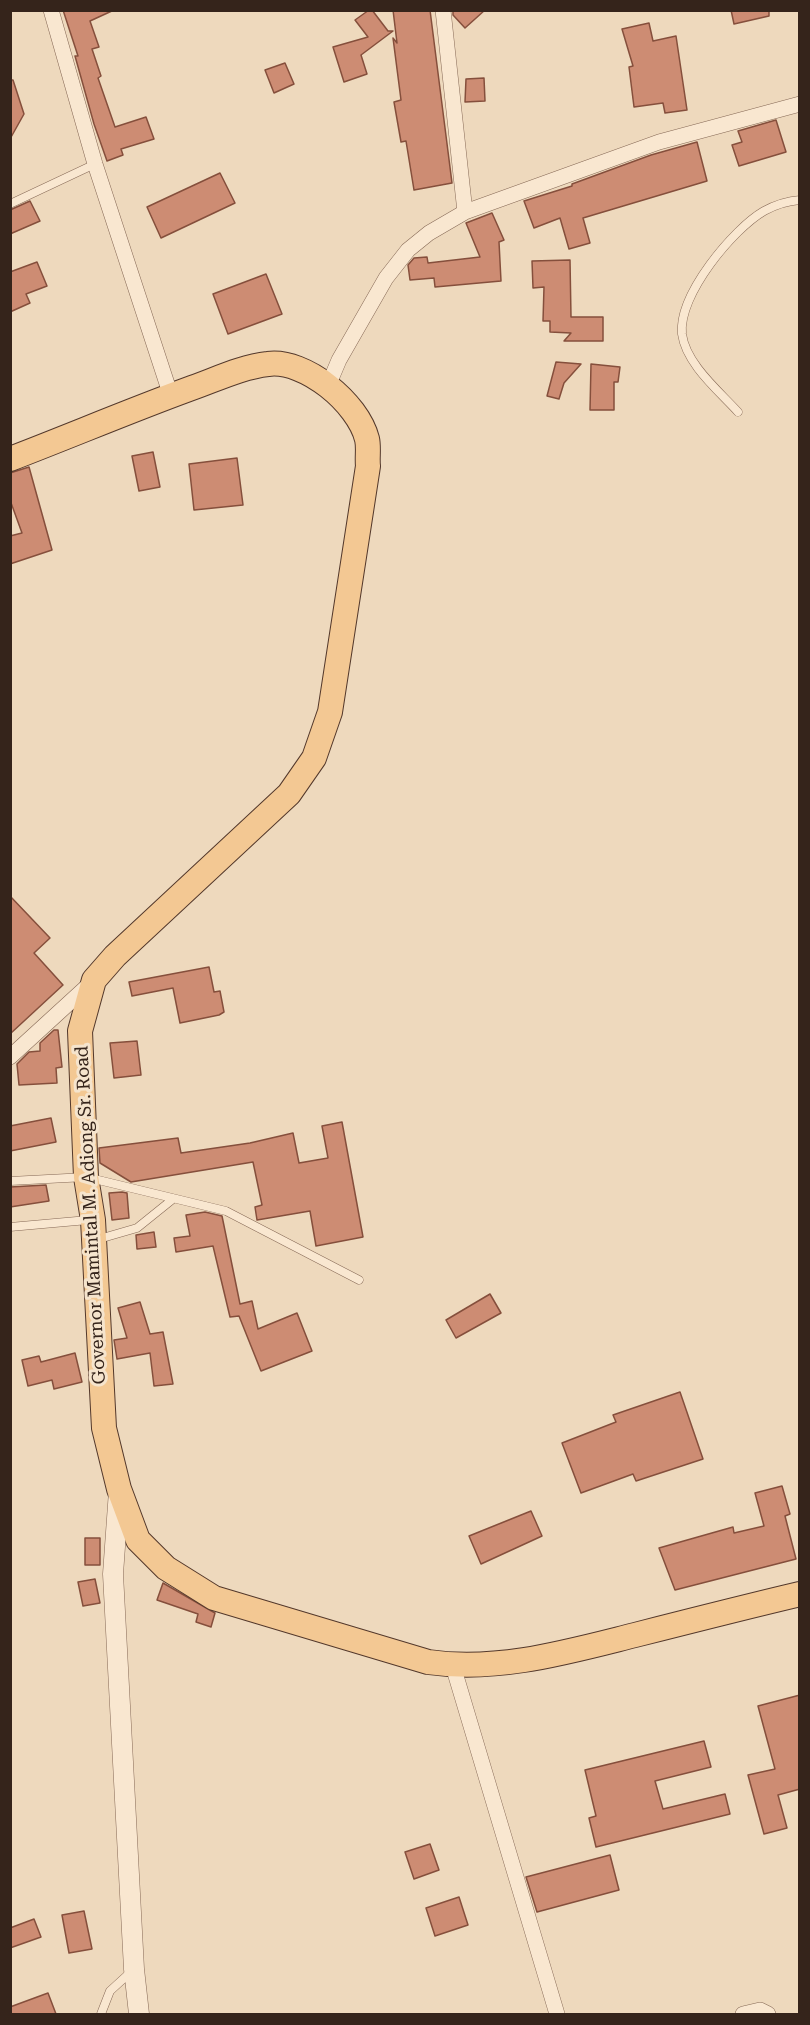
<!DOCTYPE html>
<html>
<head>
<meta charset="utf-8">
<style>
	body { margin:0 }
	#map { position:relative; width:810px; height:2025px; overflow:hidden; background:#eed9bd; font-family:"Roboto Serif",serif }
	canvas { display:block }
	.frame { position:absolute; inset:0; border:12px solid #35241b; pointer-events:none }
</style>
</head>
<body>
<div id="map">
<canvas width="810" height="2025"></canvas>
<div class="frame"></div>
</div>
<script>
const g = document.querySelector('canvas').getContext('2d');
g.lineJoin = 'round';
function fill(path, color) { g.fillStyle = color; g.fill(path, 'evenodd'); }
function trace(path, color, width, dash) { g.strokeStyle = color; g.lineWidth = width; g.lineCap = dash ? 'butt' : 'round'; g.setLineDash(dash || []); g.stroke(path); }
function write(font, color, halo, rows, align = 'center') {
  g.font = font + ' "Roboto Serif",serif'; g.lineWidth = 6; g.setLineDash([]); g.textBaseline = 'middle'; g.strokeStyle = halo; g.fillStyle = color; for (const [text, x, y, turn = 0] of rows) {
    g.save(); g.translate(x, y); g.rotate((+turn || 0) * Math.PI / 180); g.textAlign = isNaN(turn) ? turn : align; if (halo) g.strokeText(text, 0, 0); g.fillText(text, 0, 0); g.restore();
  }
}
const building = new Path2D(`
	M 63,10 L 114,10 L 90,21 L 99,47 L 92,49 L 101,76 L 98,78 L 115,127 L 146,117 L 154,139 L 121,149 L 123,155 L 107,161 L 94,124 L 75,56 L 78,56 Z
	M 369,10 L 372,10 L 388,31 L 393,31 L 361,55 L 367,74 L 344,82 L 333,47 L 368,37 L 355,20 Z
	M 393,10 L 430,10 L 452,183 L 414,190 L 406,141 L 401,142 L 394,102 L 401,100 L 393,38 L 397,43 Z
	M 453,10 L 485,10 L 465,28 L 453,15 Z
	M 731,10 L 769,10 L 769,16 L 734,24 Z
	M 649,23 L 653,41 L 676,36 L 687,110 L 665,113 L 663,103 L 634,107 L 629,67 L 633,66 L 622,29 Z
	M 285,63 L 294,84 L 274,93 L 265,70 Z
	M 484,78 L 485,101 L 465,102 L 466,79 Z
	M 10,80 L 13,80 L 24,114 L 10,139 Z
	M 776,120 L 786,152 L 739,166 L 732,145 L 742,142 L 738,131 Z
	M 697,142 L 707,181 L 583,218 L 590,243 L 569,249 L 560,218 L 534,228 L 524,201 L 572,186 L 572,184 L 651,155 Z
	M 220,173 L 235,203 L 161,238 L 147,207 Z
	M 30,201 L 40,221 L 10,234 L 10,210 Z
	M 492,213 L 504,240 L 499,242 L 501,281 L 435,287 L 434,278 L 410,280 L 408,265 L 414,258 L 427,257 L 428,263 L 480,257 L 466,223 Z
	M 570,260 L 571,317 L 603,317 L 603,341 L 564,341 L 571,333 L 550,332 L 550,321 L 543,321 L 544,287 L 533,288 L 532,261 Z
	M 37,262 L 47,286 L 26,294 L 30,303 L 10,312 L 10,272 Z
	M 266,274 L 282,314 L 228,334 L 213,294 Z
	M 556,362 L 581,364 L 564,383 L 559,399 L 547,396 Z
	M 591,364 L 620,367 L 618,382 L 614,382 L 614,410 L 590,410 Z
	M 153,452 L 160,487 L 139,491 L 132,456 Z
	M 237,458 L 243,505 L 194,510 L 189,464 Z
	M 29,467 L 52,550 L 10,564 L 10,536 L 22,533 L 10,500 L 10,473 Z
	M 10,896 L 50,938 L 34,953 L 63,985 L 10,1034 Z
	M 209,967 L 214,992 L 220,991 L 224,1012 L 219,1015 L 180,1023 L 173,988 L 132,996 L 129,982 Z
	M 54,1030 L 58,1030 L 62,1067 L 56,1068 L 57,1083 L 19,1085 L 17,1064 L 29,1052 L 40,1051 L 40,1043 Z
	M 137,1041 L 141,1075 L 114,1078 L 110,1043 Z
	M 51,1118 L 56,1142 L 10,1151 L 10,1126 Z
	M 342,1122 L 363,1237 L 316,1246 L 310,1211 L 257,1220 L 255,1207 L 262,1205 L 253,1162 L 131,1182 L 100,1163 L 99,1148 L 178,1138 L 181,1153 L 250,1143 L 293,1133 L 299,1163 L 328,1158 L 322,1126 Z
	M 46,1185 L 49,1201 L 10,1207 L 10,1187 Z
	M 122,1192 L 127,1193 L 129,1218 L 112,1220 L 109,1193 Z
	M 205,1212 L 222,1216 L 240,1304 L 252,1301 L 258,1329 L 297,1313 L 312,1351 L 261,1371 L 239,1316 L 230,1317 L 213,1246 L 176,1252 L 174,1238 L 190,1236 L 186,1215 Z
	M 154,1232 L 156,1247 L 137,1249 L 136,1235 Z
	M 490,1294 L 501,1313 L 456,1338 L 446,1320 Z
	M 140,1302 L 150,1334 L 163,1332 L 173,1384 L 154,1386 L 150,1353 L 117,1359 L 114,1340 L 127,1338 L 118,1308 Z
	M 75,1353 L 82,1382 L 54,1389 L 52,1380 L 28,1386 L 22,1360 L 39,1356 L 41,1362 Z
	M 680,1392 L 703,1459 L 636,1481 L 633,1474 L 581,1493 L 562,1443 L 616,1422 L 613,1415 Z
	M 782,1486 L 790,1514 L 785,1516 L 796,1559 L 675,1590 L 659,1548 L 733,1527 L 734,1533 L 764,1526 L 755,1493 Z
	M 531,1511 L 542,1536 L 481,1564 L 469,1536 Z
	M 85,1538 L 100,1538 L 100,1565 L 85,1565 Z
	M 95,1579 L 100,1603 L 83,1606 L 78,1582 Z
	M 163,1583 L 215,1613 L 211,1627 L 196,1622 L 198,1614 L 157,1600 Z
	M 800,1695 L 800,1789 L 778,1795 L 787,1828 L 764,1834 L 748,1775 L 775,1769 L 758,1706 Z
	M 704,1741 L 711,1767 L 655,1781 L 663,1809 L 725,1794 L 730,1814 L 596,1847 L 589,1818 L 596,1816 L 585,1770 Z
	M 430,1844 L 439,1870 L 414,1879 L 405,1852 Z
	M 610,1855 L 619,1890 L 537,1912 L 526,1877 Z
	M 459,1897 L 468,1925 L 435,1936 L 426,1908 Z
	M 84,1911 L 92,1949 L 69,1953 L 62,1915 Z
	M 34,1919 L 41,1937 L 10,1948 L 10,1928 Z
	M 48,1993 L 56,2014 L 10,2014 L 10,2007 Z`);
const service = new Path2D(`
	M 10,204 L 95,164
	M 738,412 C 719,391 686,364 682,334 C 678,295 733,229 764,211 C 775,205 787,201 800,200
	M 10,1181 L 86,1177 L 226,1211 L 359,1280
	M 10,1227 L 88,1220
	M 99,1239 L 137,1228 L 173,1199
	M 101,2014 L 110,1991 L 133,1970`);
const minor = new Path2D(`
	M 51,10 L 95,164 L 171,396
	M 443,10 L 465,212
	M 328,386 L 339,360 L 386,278 L 408,250 L 429,233 L 465,212 L 659,142 L 800,104
	M 10,1057 L 92,982
	M 453,1666 L 557,2014
	M 743,2014 L 760,2010 L 768,2014`);
const tertiary = new Path2D(`
	M 119,1491 L 113,1574 L 134,1969 L 139,2014`);
const primary = new Path2D(`
	M 10,459 C 70,436 129,411 189,389 C 215,380 241,367 268,364 C 305,359 358,403 367,439 C 369,447 367,458 368,466 L 330,712 L 314,758 L 289,794 L 115,956 L 94,980 L 80,1031 L 86,1177 L 93,1220 L 104,1428 L 119,1489 L 138,1540 L 166,1568 L 214,1598 L 428,1662 C 498,1672 567,1652 635,1635 C 690,1621 745,1607 800,1594`);
const streetNames = [
	["Governor Mamintal M. Adiong Sr. Road",91,1215,-93]
];
fill(building, '#cd8c73');
trace(building, '#854f3c', 1.5);
trace(service, '#866956', 9);
trace(minor, '#866956', 16);
trace(tertiary, '#866956', 21);
trace(primary, '#53382b', 26);
trace(service, '#f9e7d0', 8);
trace(minor, '#f9e7d0', 15);
trace(tertiary, '#f9e7d0', 20);
trace(primary, '#f3c893', 24);
write('18px', '#35241b', '#f5e4cd', streetNames);
</script>
</body>
</html>
